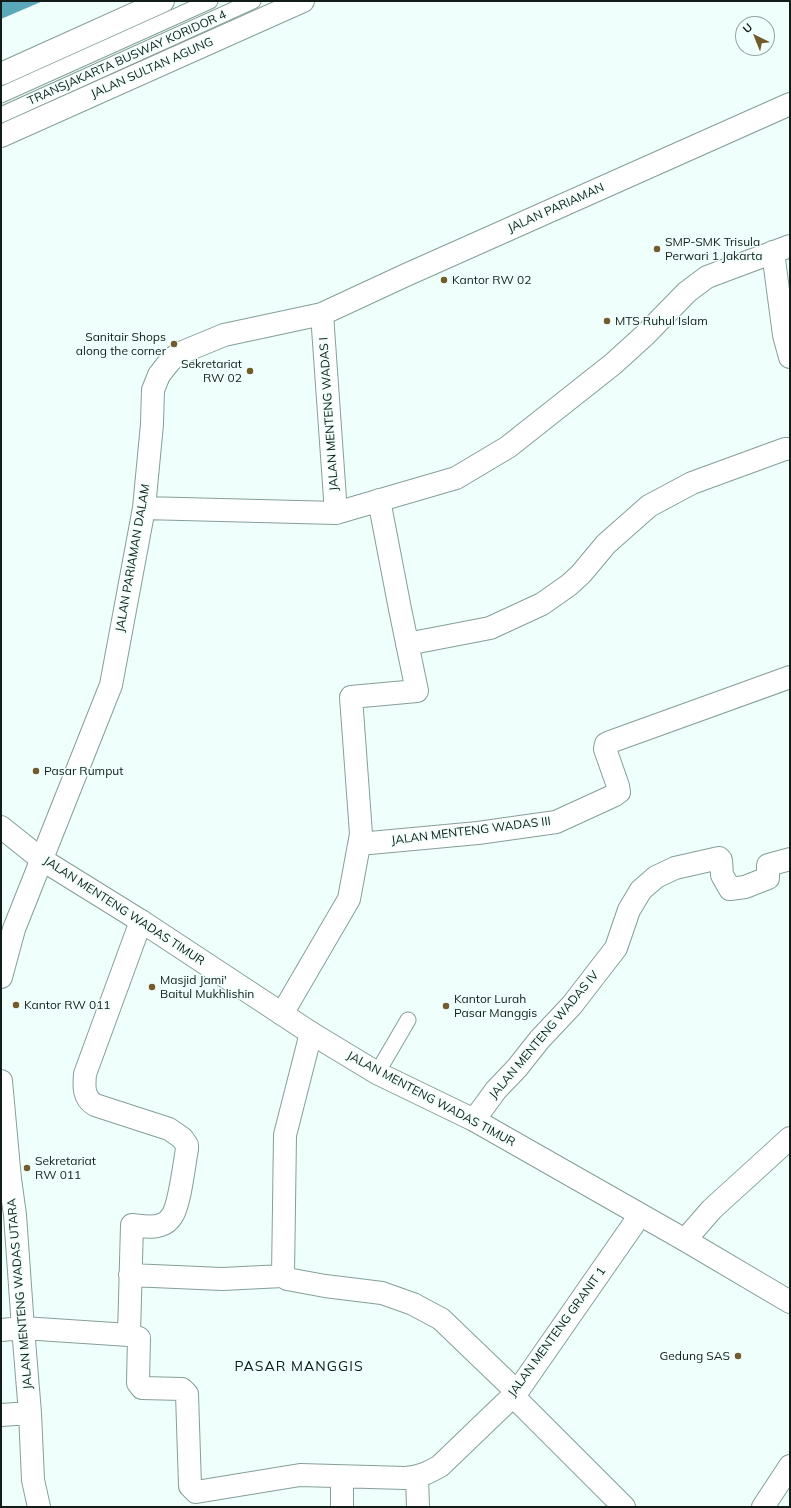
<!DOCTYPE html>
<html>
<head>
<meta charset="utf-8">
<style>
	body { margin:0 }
	#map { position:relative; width:791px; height:1508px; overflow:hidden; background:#effffb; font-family:Mulish,sans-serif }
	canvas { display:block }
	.frame { position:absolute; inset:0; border:2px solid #121c19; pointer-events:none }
	.north { position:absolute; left:735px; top:16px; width:40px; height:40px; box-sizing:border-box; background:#effffb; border:1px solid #97a4a1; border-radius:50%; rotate:317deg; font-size:11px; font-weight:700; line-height:16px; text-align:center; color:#121c19 }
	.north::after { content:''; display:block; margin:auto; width:14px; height:18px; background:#735b2c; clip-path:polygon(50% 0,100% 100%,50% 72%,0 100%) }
</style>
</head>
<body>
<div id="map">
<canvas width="791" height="1508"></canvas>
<div class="frame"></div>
<div class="north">U</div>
</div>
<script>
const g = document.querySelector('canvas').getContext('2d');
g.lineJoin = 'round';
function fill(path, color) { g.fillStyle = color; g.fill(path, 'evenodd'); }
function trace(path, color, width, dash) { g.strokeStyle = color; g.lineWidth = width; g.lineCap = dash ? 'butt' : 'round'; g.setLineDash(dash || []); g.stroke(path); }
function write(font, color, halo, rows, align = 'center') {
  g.font = font + ' Mulish,sans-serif'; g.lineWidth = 3; g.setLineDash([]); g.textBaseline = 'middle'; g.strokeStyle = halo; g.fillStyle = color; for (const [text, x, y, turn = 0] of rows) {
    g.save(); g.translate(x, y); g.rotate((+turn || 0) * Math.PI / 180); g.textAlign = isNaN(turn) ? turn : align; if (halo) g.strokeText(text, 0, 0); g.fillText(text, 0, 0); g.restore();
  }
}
const water = new Path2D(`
	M 1,1 L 43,1 L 1,19 Z`);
const lane = new Path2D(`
	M 1,95 L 210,1
	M 1,115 L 253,1
	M 377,1073 L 408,1020`);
const street = new Path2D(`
	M 773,252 L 784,335 L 790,357
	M 322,314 L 336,513
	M 144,508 L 336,513 L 456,478 L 508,447 L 613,364 L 645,335 L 687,292 L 707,277 L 790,246
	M 407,644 L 490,628 L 542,604 L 569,585 L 581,574 L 606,544 L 649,506 L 692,483 L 785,449 L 790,449
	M 359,844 L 478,833 L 556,822 L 615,795 L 619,792 L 618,786 L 605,749 L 606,744 L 610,742 L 790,677
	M 1,977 L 14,929 L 111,685 L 144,508 L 152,424 L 153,390 L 159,375 L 170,361 L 178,354 L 224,335 L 322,314 L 406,275 L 790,104
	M 282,1014 L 349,899 L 361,834 L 351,697 L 417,691 L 400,609 L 379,500
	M 1,1081 L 10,1179 L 15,1215 L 23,1328 L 30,1413 L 33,1480 L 39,1507
	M 474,1120 L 496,1090 L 517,1068 L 540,1039 L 572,1005 L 616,948 L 629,910 L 641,890 L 656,877 L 675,868 L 719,858 L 721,860 L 722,875 L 730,889 L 745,887 L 768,878 L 768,865 L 790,859
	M 685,1240 L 712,1209 L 790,1138
	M 130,1275 L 222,1279 L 283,1276
	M 283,1276 L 287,1279 L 325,1286 L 382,1293 L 413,1304 L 441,1319 L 517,1392
	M 283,1276 L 285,1135 L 311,1033
	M 1,1330 L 23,1328 L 129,1335 L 139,1338 L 138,1383 L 142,1388 L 182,1389 L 187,1394 L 190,1486 L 196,1492 L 300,1475 L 405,1478 C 419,1477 428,1473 440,1466 L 517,1392 L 640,1215
	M 129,1335 L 132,1225 C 142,1226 153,1229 163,1224 C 166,1223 170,1219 172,1216 C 180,1204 184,1165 187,1149 L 187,1145 L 182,1138 L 169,1129 L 95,1105 C 83,1098 84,1086 85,1074 L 141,921
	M 513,1396 L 624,1507
	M 1,1415 L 30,1413
	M 417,1477 L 418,1507
	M 342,1507 L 342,1477
	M 763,1507 L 790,1466`);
const secondary = new Path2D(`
	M 1,827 L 41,859 L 141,921 L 311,1033 L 377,1073 L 474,1120 L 685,1240 L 790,1302`);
const primary = new Path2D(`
	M 1,74 L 163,1
	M 1,136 L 303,1`);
const markers = [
	[657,249,4,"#735b2c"],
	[444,280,4,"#735b2c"],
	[607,321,4,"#735b2c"],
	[174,344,4,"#735b2c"],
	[250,371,4,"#735b2c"],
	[36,771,4,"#735b2c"],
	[152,987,4,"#735b2c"],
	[16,1005,4,"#735b2c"],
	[446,1006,4,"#735b2c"],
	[27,1168,4,"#735b2c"],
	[738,1356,4,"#735b2c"]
];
const streetNames = [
	["TRANSJAKARTA BUSWAY KORIDOR 4",127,58,-24],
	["JALAN SULTAN AGUNG",152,68,-24],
	["JALAN PARIAMAN",556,208,-24],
	["JALAN MENTENG WADAS I",329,414,-94],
	["JALAN PARIAMAN DALAM",133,558,-80],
	["JALAN MENTENG WADAS III",471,831,-7],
	["JALAN MENTENG WADAS TIMUR",124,911,33],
	["JALAN MENTENG WADAS IV",544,1035,-50],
	["JALAN MENTENG WADAS TIMUR",431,1099,28],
	["JALAN MENTENG WADAS UTARA",20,1294,-95],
	["JALAN MENTENG GRANIT 1",557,1332,-54]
];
const poiNames = [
	["SMP-SMK Trisula",665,242],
	["Perwari 1 Jakarta",665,256],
	["Kantor RW 02",452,280],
	["MTS Ruhul Islam",615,321],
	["Sanitair Shops",166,337,"right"],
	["along the corner",166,351,"right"],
	["Sekretariat",242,364,"right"],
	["RW 02",242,378,"right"],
	["Pasar Rumput",44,771],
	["Masjid Jami'",160,980],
	["Baitul Mukhlishin",160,994],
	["Kantor Lurah",454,999],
	["Pasar Manggis",454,1013],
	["Kantor RW 011",24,1005],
	["Sekretariat",35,1161],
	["RW 011",35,1175],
	["Gedung SAS",730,1356,"right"]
];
const quarterNames = [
	["PASAR MANGGIS",299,1367]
];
fill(water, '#5ba7ba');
trace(lane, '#859f98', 17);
trace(street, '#859f98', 24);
trace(secondary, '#859f98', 24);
trace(primary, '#859f98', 24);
trace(lane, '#fff', 15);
trace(street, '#fff', 22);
trace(secondary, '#fff', 22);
trace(primary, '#fff', 22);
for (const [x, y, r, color] of markers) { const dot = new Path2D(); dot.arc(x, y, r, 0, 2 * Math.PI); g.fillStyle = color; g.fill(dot); trace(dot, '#effffb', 1.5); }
write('12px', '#121c19', '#effffb', streetNames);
write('12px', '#121c19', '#effffb', poiNames, 'left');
g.letterSpacing = '1px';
write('14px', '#121c19', '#effffb', quarterNames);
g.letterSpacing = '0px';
</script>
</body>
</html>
